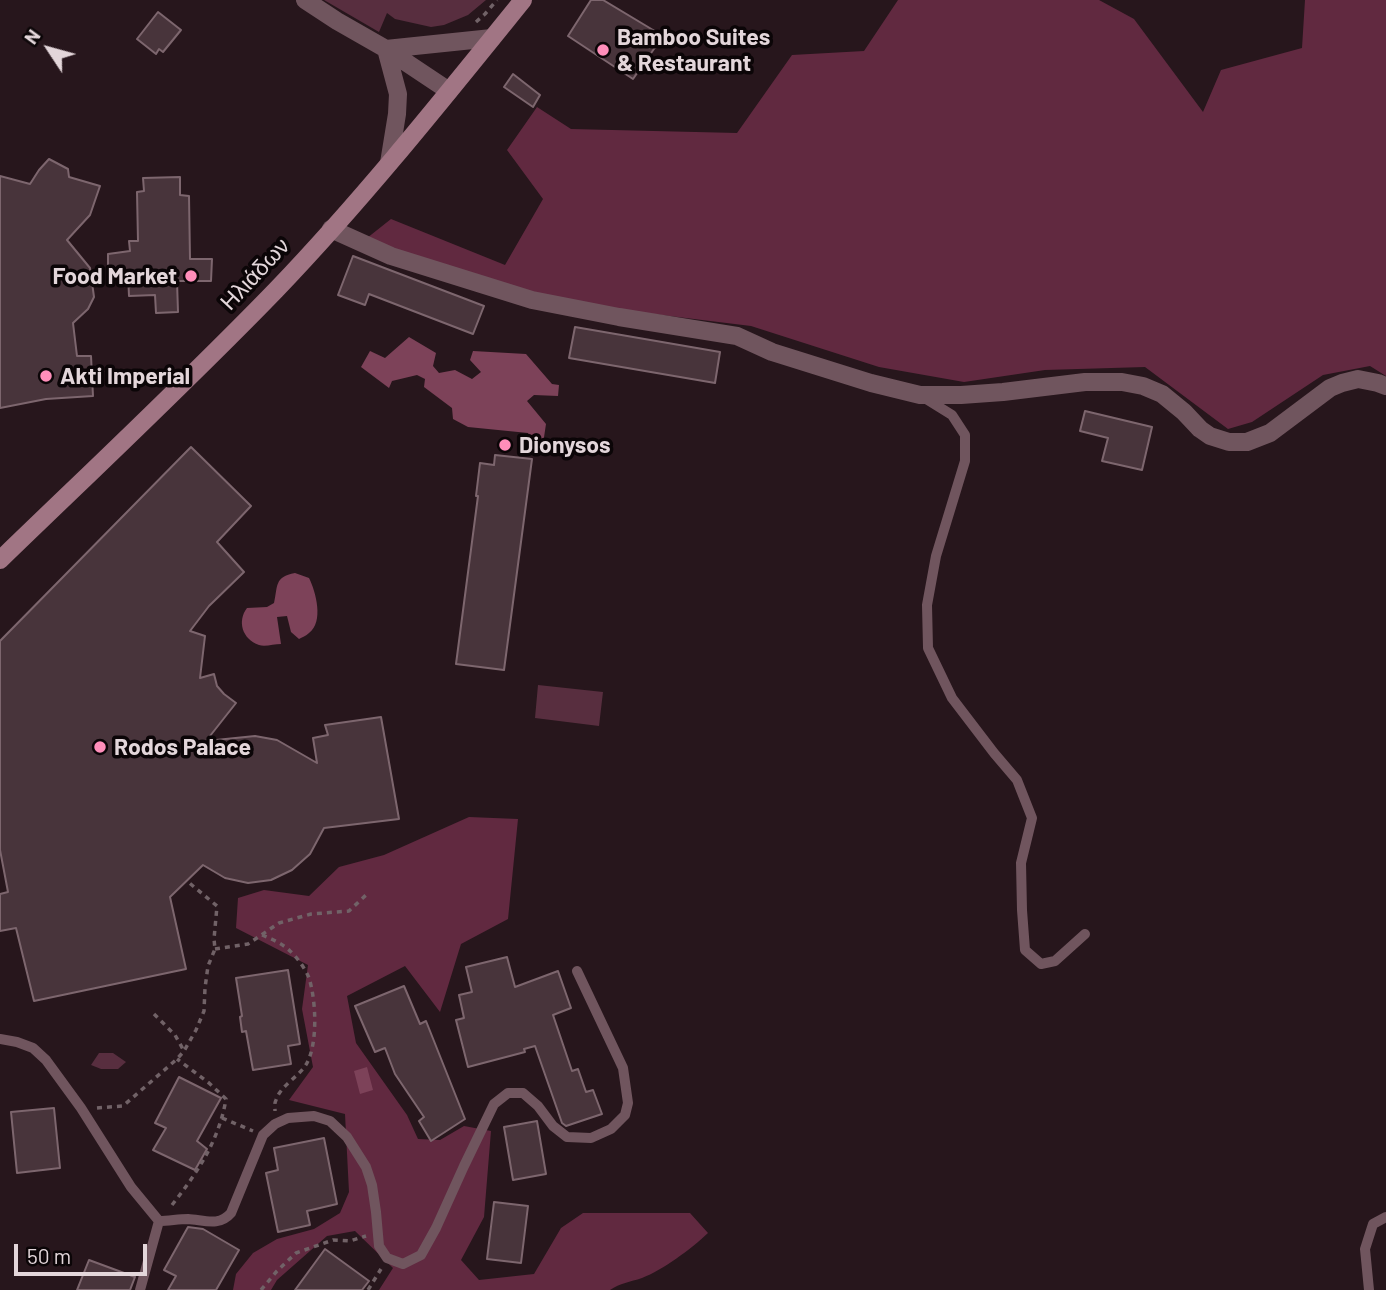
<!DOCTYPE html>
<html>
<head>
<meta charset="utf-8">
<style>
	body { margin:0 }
	#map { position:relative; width:1386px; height:1290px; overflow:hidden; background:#27161c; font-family:Barlow,sans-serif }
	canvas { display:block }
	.north { position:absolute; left:14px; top:14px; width:70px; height:70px; -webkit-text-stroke:5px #0b0507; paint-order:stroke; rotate:306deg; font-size:19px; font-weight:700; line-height:28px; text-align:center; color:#e3d6da }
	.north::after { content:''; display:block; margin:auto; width:24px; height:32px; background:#e3d6da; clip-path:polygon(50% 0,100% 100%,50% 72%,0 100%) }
	.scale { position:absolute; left:14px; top:1244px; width:133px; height:32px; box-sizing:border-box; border:4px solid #e3d6da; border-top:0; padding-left:9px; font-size:21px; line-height:24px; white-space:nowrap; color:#e3d6da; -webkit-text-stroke:5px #0b0507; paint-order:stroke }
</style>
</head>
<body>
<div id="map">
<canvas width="1386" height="1290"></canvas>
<div class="north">N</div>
<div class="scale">50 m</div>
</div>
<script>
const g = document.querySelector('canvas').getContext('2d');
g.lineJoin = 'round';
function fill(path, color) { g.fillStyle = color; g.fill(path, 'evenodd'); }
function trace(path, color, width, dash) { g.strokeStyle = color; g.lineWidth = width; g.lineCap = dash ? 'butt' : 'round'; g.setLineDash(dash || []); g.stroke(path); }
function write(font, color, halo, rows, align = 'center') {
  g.font = font + ' Barlow,sans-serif'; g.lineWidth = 7; g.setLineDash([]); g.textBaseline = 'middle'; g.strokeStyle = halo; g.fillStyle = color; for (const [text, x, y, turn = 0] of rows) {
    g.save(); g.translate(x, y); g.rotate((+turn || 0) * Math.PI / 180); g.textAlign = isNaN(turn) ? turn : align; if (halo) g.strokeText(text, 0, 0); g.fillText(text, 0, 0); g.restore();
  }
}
const green = new Path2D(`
	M 324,0 L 486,0 L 468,15 L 444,25 L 431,27 L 395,19 L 387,13 L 379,32 Z
	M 538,685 L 603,692 L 599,726 L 535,718 Z
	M 99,1053 L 113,1053 L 126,1062 L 118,1069 L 101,1069 L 91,1065 Z`);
const forest = new Path2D(`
	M 898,0 L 1099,0 L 1134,19 L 1203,112 L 1221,70 L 1302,48 L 1305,0 L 1386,0 L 1386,376 L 1370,366 L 1323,375 L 1252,422 L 1228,429 L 1145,367 L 1045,370 L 964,382 L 879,367 L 751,326 L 539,300 L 357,246 L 391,219 L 505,265 L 543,199 L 507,150 L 537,107 L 571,129 L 737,133 L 792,55 L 864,51 Z
	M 469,817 L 518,819 L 508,919 L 461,944 L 440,1012 L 405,966 L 347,996 L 356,1043 L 407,1115 L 418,1139 L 440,1140 L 464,1126 L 491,1131 L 484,1217 L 461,1260 L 479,1280 L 534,1274 L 561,1228 L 583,1213 L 690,1213 L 708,1233 C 691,1249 663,1270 642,1278 C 630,1282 620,1283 610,1290 L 379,1290 L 393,1268 L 355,1231 L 327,1236 L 277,1280 L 271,1290 L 233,1290 L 236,1274 L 253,1253 L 277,1239 L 314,1229 L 340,1213 L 349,1192 L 345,1114 L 289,1100 L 313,1067 L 302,1009 L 308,965 L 236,928 L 238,898 L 264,890 L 309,896 L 339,867 L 384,855 Z`);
const water = new Path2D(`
	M 409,337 L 436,353 L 433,366 L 439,373 L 455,370 L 472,379 L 481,372 L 470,360 L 473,351 L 526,354 L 552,384 L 559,385 L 558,396 L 534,395 L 527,401 L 546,424 L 543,444 L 528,443 L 528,433 L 468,427 L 453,419 L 452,408 L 424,387 L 425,379 L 417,375 L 392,381 L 389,388 L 361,367 L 370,351 L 385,358 Z
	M 295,573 L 309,578 C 316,592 324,622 309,633 C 306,636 302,637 299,639 L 291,632 L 287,616 L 277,617 L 281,644 C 274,644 265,647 259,645 C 242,639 237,621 247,608 L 267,607 L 274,603 C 278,586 274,577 295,573 Z
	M 367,1067 L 373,1090 L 360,1094 L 354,1071 Z`);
const building = new Path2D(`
	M 591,0 L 603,0 L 663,36 L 633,79 L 568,36 Z
	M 158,12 L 181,30 L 163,52 L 159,49 L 156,54 L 137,39 Z
	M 513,74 L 540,95 L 533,107 L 504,87 Z
	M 49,159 L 68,169 L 69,177 L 100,186 L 90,215 L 67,240 L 90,268 L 94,297 L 88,309 L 73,323 L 77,356 L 91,356 L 93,396 L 46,399 L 0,408 L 0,176 L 30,184 L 39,170 Z
	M 180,177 L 180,195 L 189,196 L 190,259 L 212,259 L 211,281 L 177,281 L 178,312 L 156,313 L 155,295 L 129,296 L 128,274 L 108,274 L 108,254 L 130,251 L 129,241 L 138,241 L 137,192 L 144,191 L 143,178 Z
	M 353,256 L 484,306 L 473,334 L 369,294 L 365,305 L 338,295 Z
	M 575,327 L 720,352 L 715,383 L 569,358 Z
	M 1085,411 L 1152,427 L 1142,470 L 1102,461 L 1108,438 L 1080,431 Z
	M 191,447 L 251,506 L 217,542 L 244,572 L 209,606 L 190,631 L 205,636 L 200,678 L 214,674 L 217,686 L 224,694 L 236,703 L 206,741 L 255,736 L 277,740 L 317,763 L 313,738 L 328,735 L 325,725 L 381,717 L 399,819 L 324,828 L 310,854 L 292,870 L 271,880 L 248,883 L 225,878 L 203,865 L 170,897 L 186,969 L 34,1001 L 16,928 L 0,931 L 0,894 L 8,892 L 0,850 L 0,641 Z
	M 495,455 L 532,459 L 504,670 L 456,664 L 478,496 L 476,496 L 480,463 L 494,465 Z
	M 507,957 L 515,987 L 558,971 L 571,1008 L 553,1015 L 572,1071 L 578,1069 L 586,1092 L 593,1090 L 602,1114 L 566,1126 L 562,1123 L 535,1046 L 524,1049 L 525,1052 L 468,1067 L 456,1020 L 464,1018 L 459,995 L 472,992 L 466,967 Z
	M 288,970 L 300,1044 L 288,1046 L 291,1064 L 253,1070 L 246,1031 L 242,1032 L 240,1017 L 242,1016 L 236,978 Z
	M 404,986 L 420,1024 L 426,1021 L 465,1119 L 431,1141 L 419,1121 L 424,1117 L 395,1074 L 385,1048 L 375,1052 L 355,1006 Z
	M 179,1077 L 221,1098 L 197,1141 L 207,1149 L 195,1170 L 153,1150 L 166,1128 L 155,1123 Z
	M 54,1108 L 60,1168 L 17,1173 L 11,1112 Z
	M 537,1121 L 546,1174 L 513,1180 L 504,1127 Z
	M 324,1138 L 337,1204 L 307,1211 L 310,1225 L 278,1232 L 266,1173 L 278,1170 L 274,1148 Z
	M 494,1202 L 528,1206 L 521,1263 L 487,1259 Z
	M 188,1227 L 203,1229 L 239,1250 L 216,1290 L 168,1290 L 176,1276 L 164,1270 Z
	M 325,1249 L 369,1281 L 362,1290 L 295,1290 Z
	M 89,1260 L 135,1277 L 130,1290 L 77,1290 Z`);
const path = new Path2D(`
	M 476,22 L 485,14 L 497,0
	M 262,935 C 272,939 283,944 290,951 C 297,957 306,970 309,978 C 316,1000 318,1042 307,1063 C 300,1076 280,1086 276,1100 C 274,1104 275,1107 275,1111
	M 215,949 L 248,944 L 279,923 L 311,914 L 349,911 L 366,895
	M 154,1014 L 175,1035 L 184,1051
	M 97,1108 L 123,1106 L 177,1059 L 184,1051 L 196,1030 L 204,1011 L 205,988 L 208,966 L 215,949 L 214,939 L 217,906 L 187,881
	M 222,1118 L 253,1131
	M 172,1205 C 197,1173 219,1141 226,1099 L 209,1083 L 177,1059
	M 261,1290 L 277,1271 L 296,1253 L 333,1240 L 350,1241 L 366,1236
	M 368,1290 L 381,1269`);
const lane = new Path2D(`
	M 923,397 L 952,415 L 965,435 L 965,461 L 936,556 L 927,605 L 928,648 L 952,698 L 994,753 L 1017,780 L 1032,818 L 1021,863 L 1022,910 L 1025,950 L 1041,964 L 1055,961 L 1085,934
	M 0,1039 L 17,1042 L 33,1048 L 46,1060 L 81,1108 L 131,1187 L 159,1221 C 169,1221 178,1219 188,1219 C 204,1220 219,1227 231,1213 L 263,1135 L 275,1124 L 288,1118 L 314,1116 L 330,1121 L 347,1137 L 366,1167 L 372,1185 L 376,1212 L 379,1246 L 387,1258 L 403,1264 L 421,1255 L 436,1228 L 464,1166 L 494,1104 L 508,1093 L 523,1093 L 538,1106 L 553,1126 L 567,1137 L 591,1138 L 611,1129 L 625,1115 L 628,1103 L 623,1068 L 577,971
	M 140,1290 L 159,1221
	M 1369,1290 L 1365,1249 L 1373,1224 L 1386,1217`);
const street = new Path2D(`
	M 305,0 L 337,21 L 386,49 L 449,91
	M 386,49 L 398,94 L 397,114 L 389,163
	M 386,49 L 492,38
	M 331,229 L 391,256 L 532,300 L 619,317 L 737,336 L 772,352 L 871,383 L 920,395 L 961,395 L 1003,392 L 1085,382 L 1122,382 L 1143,386 L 1162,394 L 1184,412 L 1200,429 L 1210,436 L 1229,442 L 1247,442 L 1270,433 L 1330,388 L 1342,383 L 1358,379 L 1378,383 L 1386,386`);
const secondary = new Path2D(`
	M 0,560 C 93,470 187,382 276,290 C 364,198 443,99 523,0`);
const markers = [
	[603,50,7,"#ff8eba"],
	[191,276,7,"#ff8eba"],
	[46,376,7,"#ff8eba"],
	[505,445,7,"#ff8eba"],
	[100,747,7,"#ff8eba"]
];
const poiNames = [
	["Bamboo Suites",617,37],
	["& Restaurant",617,63],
	["Food Market",177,276,"right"],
	["Akti Imperial",60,376],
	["Dionysos",519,445],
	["Rodos Palace",114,747]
];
const streetNames = [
	["Ηλιάδων",255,274,-47]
];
fill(green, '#582e3f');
fill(forest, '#612940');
fill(water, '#7d4259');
fill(building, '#48343b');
trace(building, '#7d666e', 2);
trace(path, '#716267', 3.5, [5, 5]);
trace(lane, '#70555e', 10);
trace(street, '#70555e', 18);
trace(secondary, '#a17584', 18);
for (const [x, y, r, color] of markers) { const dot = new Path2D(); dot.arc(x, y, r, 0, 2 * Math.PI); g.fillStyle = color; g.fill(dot); trace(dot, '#0b0507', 2.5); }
write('bold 23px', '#e3d6da', '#0b0507', poiNames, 'left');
write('23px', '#e3d6da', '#0b0507', streetNames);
</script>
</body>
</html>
